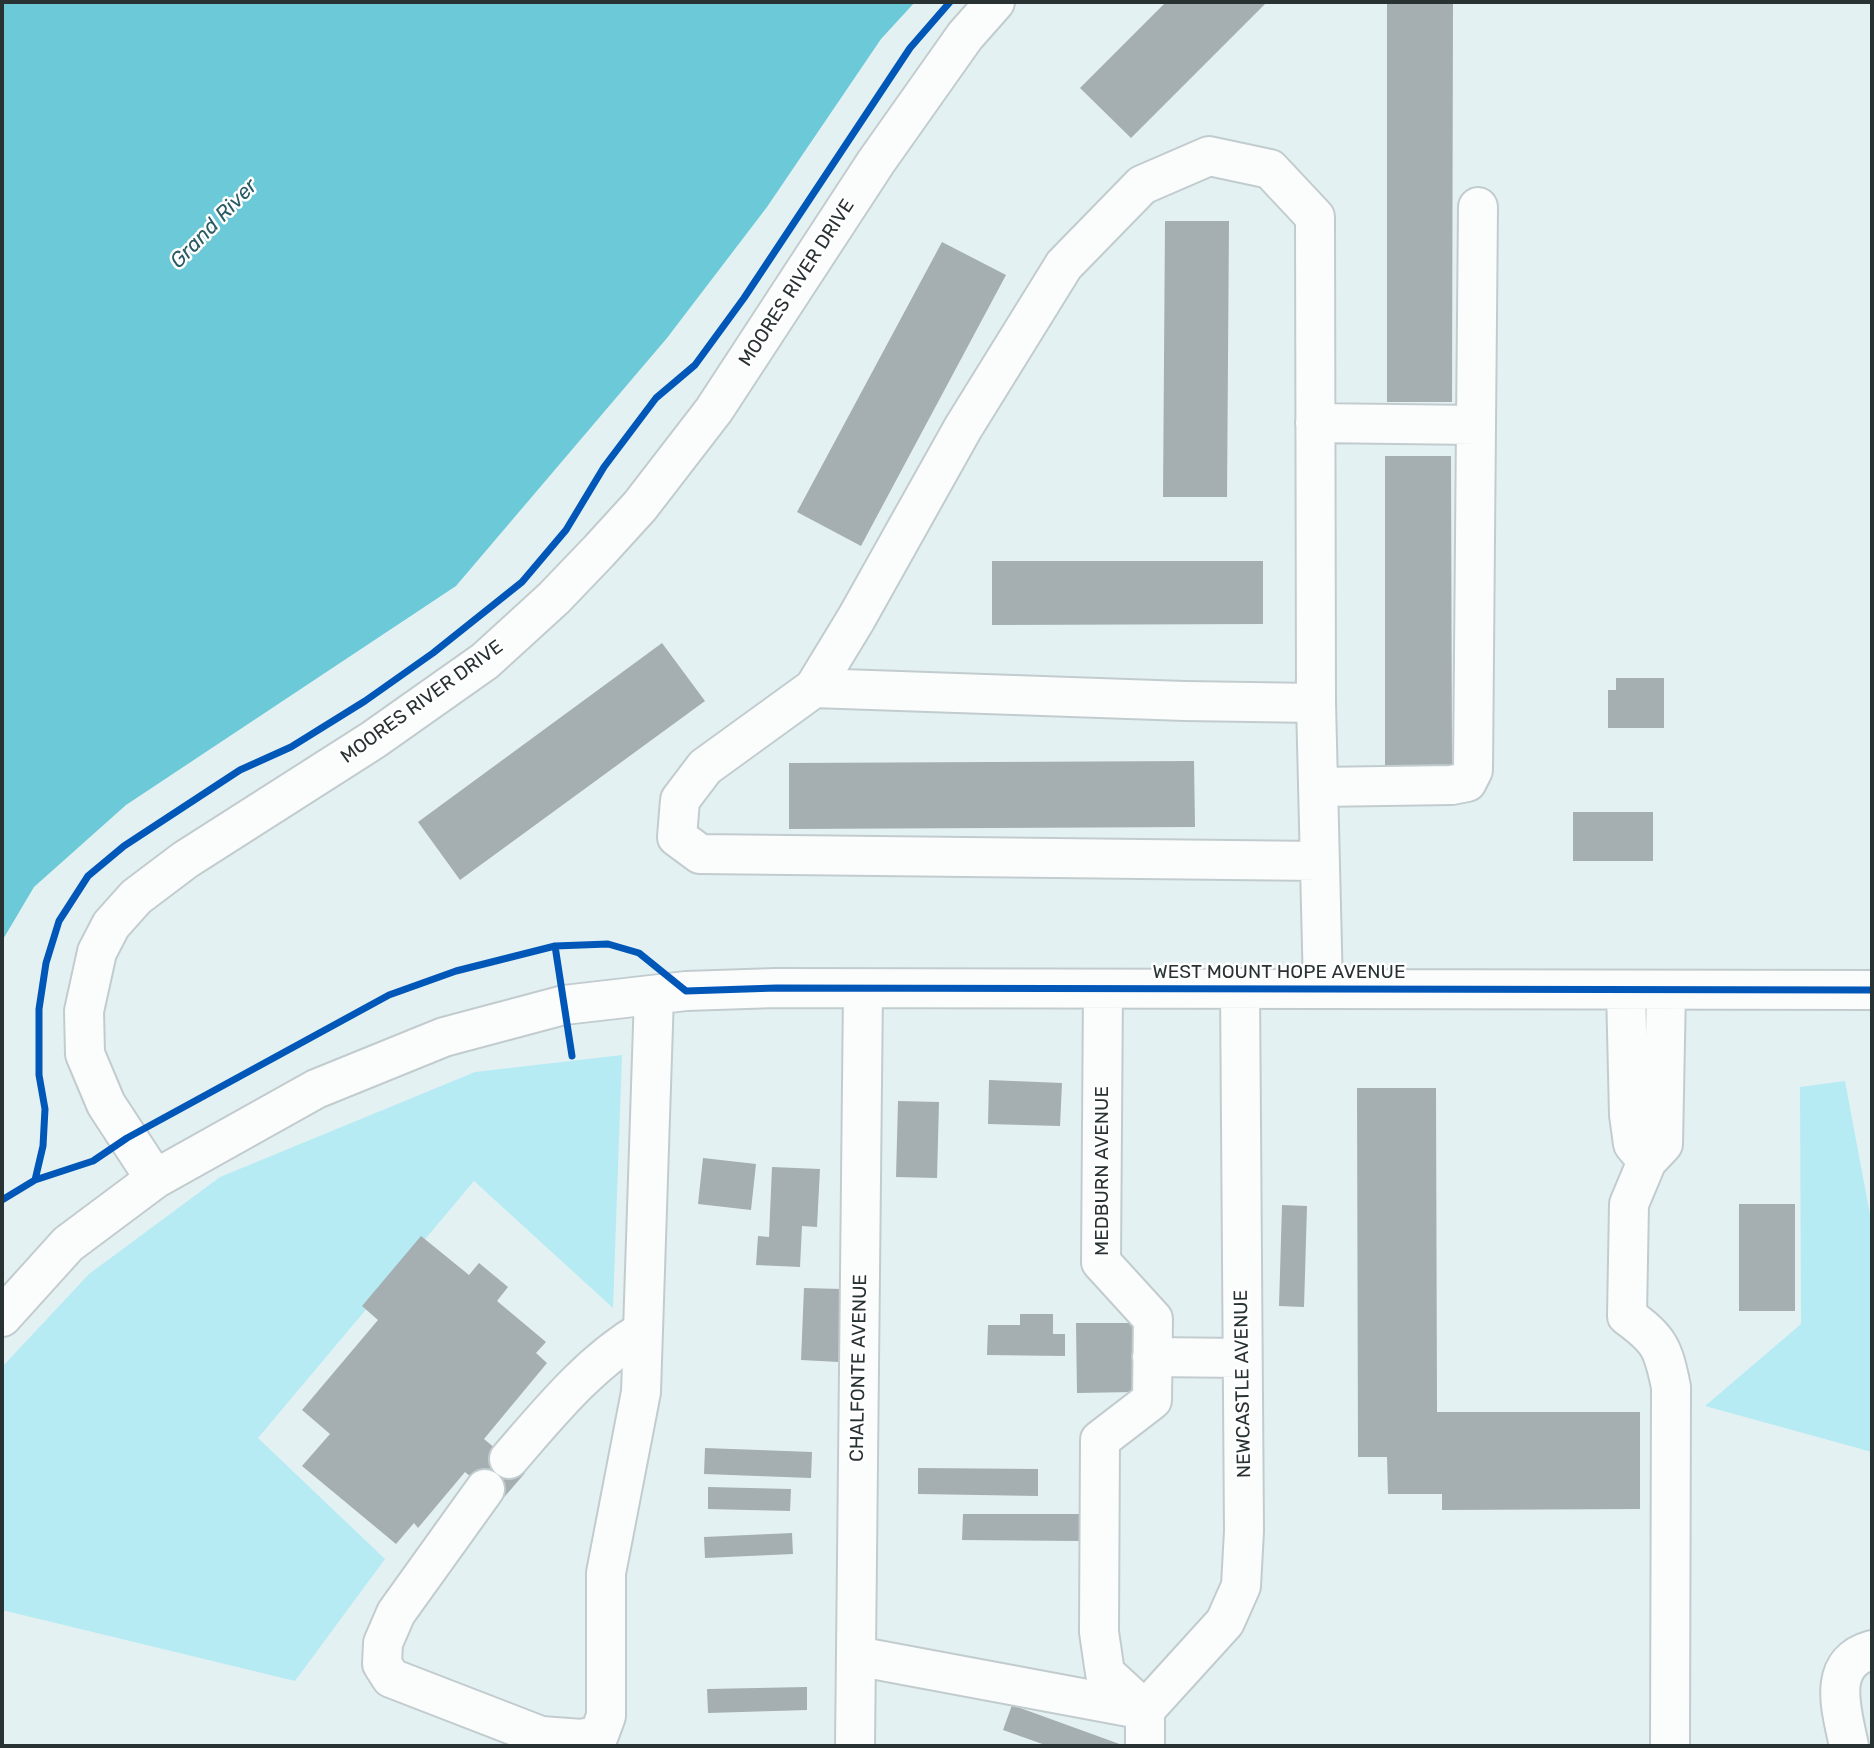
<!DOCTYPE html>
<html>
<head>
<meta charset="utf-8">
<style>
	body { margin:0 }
	#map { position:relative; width:1874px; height:1748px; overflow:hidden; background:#e4f1f3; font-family:Rubik,sans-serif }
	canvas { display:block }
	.frame { position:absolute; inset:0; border:4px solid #293233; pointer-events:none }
</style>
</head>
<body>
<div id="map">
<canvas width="1874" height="1748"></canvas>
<div class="frame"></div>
</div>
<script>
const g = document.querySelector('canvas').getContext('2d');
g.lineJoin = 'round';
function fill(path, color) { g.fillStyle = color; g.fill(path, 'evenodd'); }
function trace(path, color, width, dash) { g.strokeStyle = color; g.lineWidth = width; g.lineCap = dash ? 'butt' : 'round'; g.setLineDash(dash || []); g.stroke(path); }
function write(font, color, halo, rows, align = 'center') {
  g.font = font + ' Rubik,sans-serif'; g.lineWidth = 5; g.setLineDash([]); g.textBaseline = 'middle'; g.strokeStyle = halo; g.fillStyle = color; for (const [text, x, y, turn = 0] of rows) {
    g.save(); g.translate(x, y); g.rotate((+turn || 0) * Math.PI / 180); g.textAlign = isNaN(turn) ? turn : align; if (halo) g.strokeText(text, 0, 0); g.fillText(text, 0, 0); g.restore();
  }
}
const green = new Path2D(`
	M 622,1055 L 613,1308 L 474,1181 L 258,1438 L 385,1559 L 295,1681 L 2,1610 L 2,1367 L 89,1274 L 220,1177 L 475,1072 Z
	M 1845,1081 L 1872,1225 L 1872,1452 L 1705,1406 L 1801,1324 L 1800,1087 Z`);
const water = new Path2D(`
	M 2,2 L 915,2 L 881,39 L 767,207 L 667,338 L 456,586 L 126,805 L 34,887 L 2,941 Z`);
const building = new Path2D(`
	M 1166,2 L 1267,2 L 1131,138 L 1080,88 Z
	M 1387,2 L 1453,2 L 1452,402 L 1387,402 Z
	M 1165,221 L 1229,221 L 1227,497 L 1163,497 Z
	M 942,242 L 1006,275 L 861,546 L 797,512 Z
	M 1385,456 L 1451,456 L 1452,768 L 1385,768 Z
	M 992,561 L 1263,561 L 1263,624 L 992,625 Z
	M 662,643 L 705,701 L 460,880 L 418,822 Z
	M 1616,678 L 1664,678 L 1664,728 L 1608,728 L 1608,690 L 1616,690 Z
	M 1194,761 L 1195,827 L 789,829 L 789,763 Z
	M 1573,812 L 1653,812 L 1653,861 L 1573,861 Z
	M 989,1080 L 1062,1083 L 1060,1126 L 988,1124 Z
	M 1357,1088 L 1436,1088 L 1437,1412 L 1640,1412 L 1640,1509 L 1442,1510 L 1442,1494 L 1388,1494 L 1387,1457 L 1358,1457 Z
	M 898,1101 L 939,1102 L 937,1178 L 896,1177 Z
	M 703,1158 L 756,1164 L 751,1210 L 698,1204 Z
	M 772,1167 L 820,1169 L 817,1227 L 802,1226 L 800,1267 L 756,1265 L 758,1236 L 769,1237 Z
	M 1739,1204 L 1795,1204 L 1795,1311 L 1739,1311 Z
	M 1282,1205 L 1307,1206 L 1304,1307 L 1279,1306 Z
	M 421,1236 L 469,1275 L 479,1263 L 508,1287 L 497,1301 L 546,1342 L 536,1353 L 547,1363 L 484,1439 L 525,1473 L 500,1502 L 465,1472 L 418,1528 L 414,1523 L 396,1544 L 302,1466 L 330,1434 L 302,1410 L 378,1320 L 362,1306 Z
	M 804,1288 L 842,1289 L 839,1362 L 801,1360 Z
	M 1020,1314 L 1053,1314 L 1053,1334 L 1065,1334 L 1065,1356 L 987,1355 L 988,1325 L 1020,1325 Z
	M 1076,1323 L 1133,1323 L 1134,1392 L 1077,1393 Z
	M 705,1448 L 812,1452 L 811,1478 L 704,1474 Z
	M 918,1468 L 1038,1469 L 1038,1496 L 918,1494 Z
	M 708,1487 L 791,1489 L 790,1511 L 708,1509 Z
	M 963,1514 L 1082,1514 L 1082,1541 L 962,1540 Z
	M 792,1533 L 793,1554 L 705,1558 L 704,1537 Z
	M 807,1687 L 807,1710 L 708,1713 L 707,1689 Z
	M 1012,1705 L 1125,1746 L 1048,1746 L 1003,1730 Z`);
const minor = new Path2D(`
	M 1315,423 L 1476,425 L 1478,207
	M 814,688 L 705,767 L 680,800 L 677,837 L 700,854 L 1319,861
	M 1316,703 L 1185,701 L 814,688 L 856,619 L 963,428 L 1064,265 L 1142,185 L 1209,156 L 1270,169 L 1315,217 L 1316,703 L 1323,988
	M 1318,787 L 1452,785 L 1467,782 L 1473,770 L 1476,425
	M 1103,989 L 1101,1262 L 1153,1319 L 1152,1400 L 1100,1440 L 1099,1632 L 1105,1673 L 1145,1710
	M 1626,990 L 1629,1115 L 1633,1144 L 1647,1161
	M 1666,990 L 1663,1144 L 1647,1161 L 1629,1204 L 1627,1316 C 1660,1340 1663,1348 1671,1387 L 1670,1746
	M 155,1179 L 106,1104 L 85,1054 L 84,1011 L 97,952 L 111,925 L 136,897 L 185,860 L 373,740 L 485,661 L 554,598 L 599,551 L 640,506 L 714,410 L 876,162 L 965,36 L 995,2
	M 2,1317 L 68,1244 L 155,1179 L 316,1089 L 444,1037 L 564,1005 L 686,991 L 776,988 L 1872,990
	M 1152,1357 L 1242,1358
	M 509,1459 C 549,1413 590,1362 643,1331
	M 485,1489 L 396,1613 L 383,1643 L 382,1664 L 391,1678 L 541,1736 L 582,1739 L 599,1735 L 606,1716 L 606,1573 L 641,1392 L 654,995
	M 856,1656 L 1145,1710
	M 855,1746 L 863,989
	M 1145,1746 L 1145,1710 L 1225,1622 L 1241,1586 L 1244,1531 L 1240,988
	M 1849,1746 C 1842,1711 1825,1663 1872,1650`);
const cycleway = new Path2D(`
	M 555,946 L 572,1056
	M 35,1180 L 93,1161 L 127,1138 L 389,995 L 456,971 L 555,946 L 608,944 L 639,953 L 686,991 L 776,988 L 1872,990
	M 2,1200 L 35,1180 L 43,1146 L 45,1109 L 39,1075 L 39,1009 L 46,963 L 59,921 L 88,876 L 124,846 L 240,770 L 291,747 L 365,701 L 433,653 L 522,582 L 566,530 L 604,467 L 656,398 L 695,365 L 744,298 L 910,48 L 950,2`);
const streetNames = [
	["MOORES RIVER DRIVE",797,283,-57],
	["MOORES RIVER DRIVE",422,702,-36],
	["WEST MOUNT HOPE AVENUE",1279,973],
	["MEDBURN AVENUE",1103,1171,-90],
	["CHALFONTE AVENUE",859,1368,-89],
	["NEWCASTLE AVENUE",1243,1384,-91]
];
const waterNames = [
	["Grand River",214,224,-46]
];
fill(green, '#b6ebf4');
fill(water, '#6cc9d7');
fill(building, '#a5aeb0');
trace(minor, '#c2ccce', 42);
trace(minor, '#fbfdfd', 38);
trace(cycleway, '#0057b8', 7);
write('19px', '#293233', '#fff', streetNames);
write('italic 21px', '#295c64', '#fff', waterNames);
</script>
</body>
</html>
